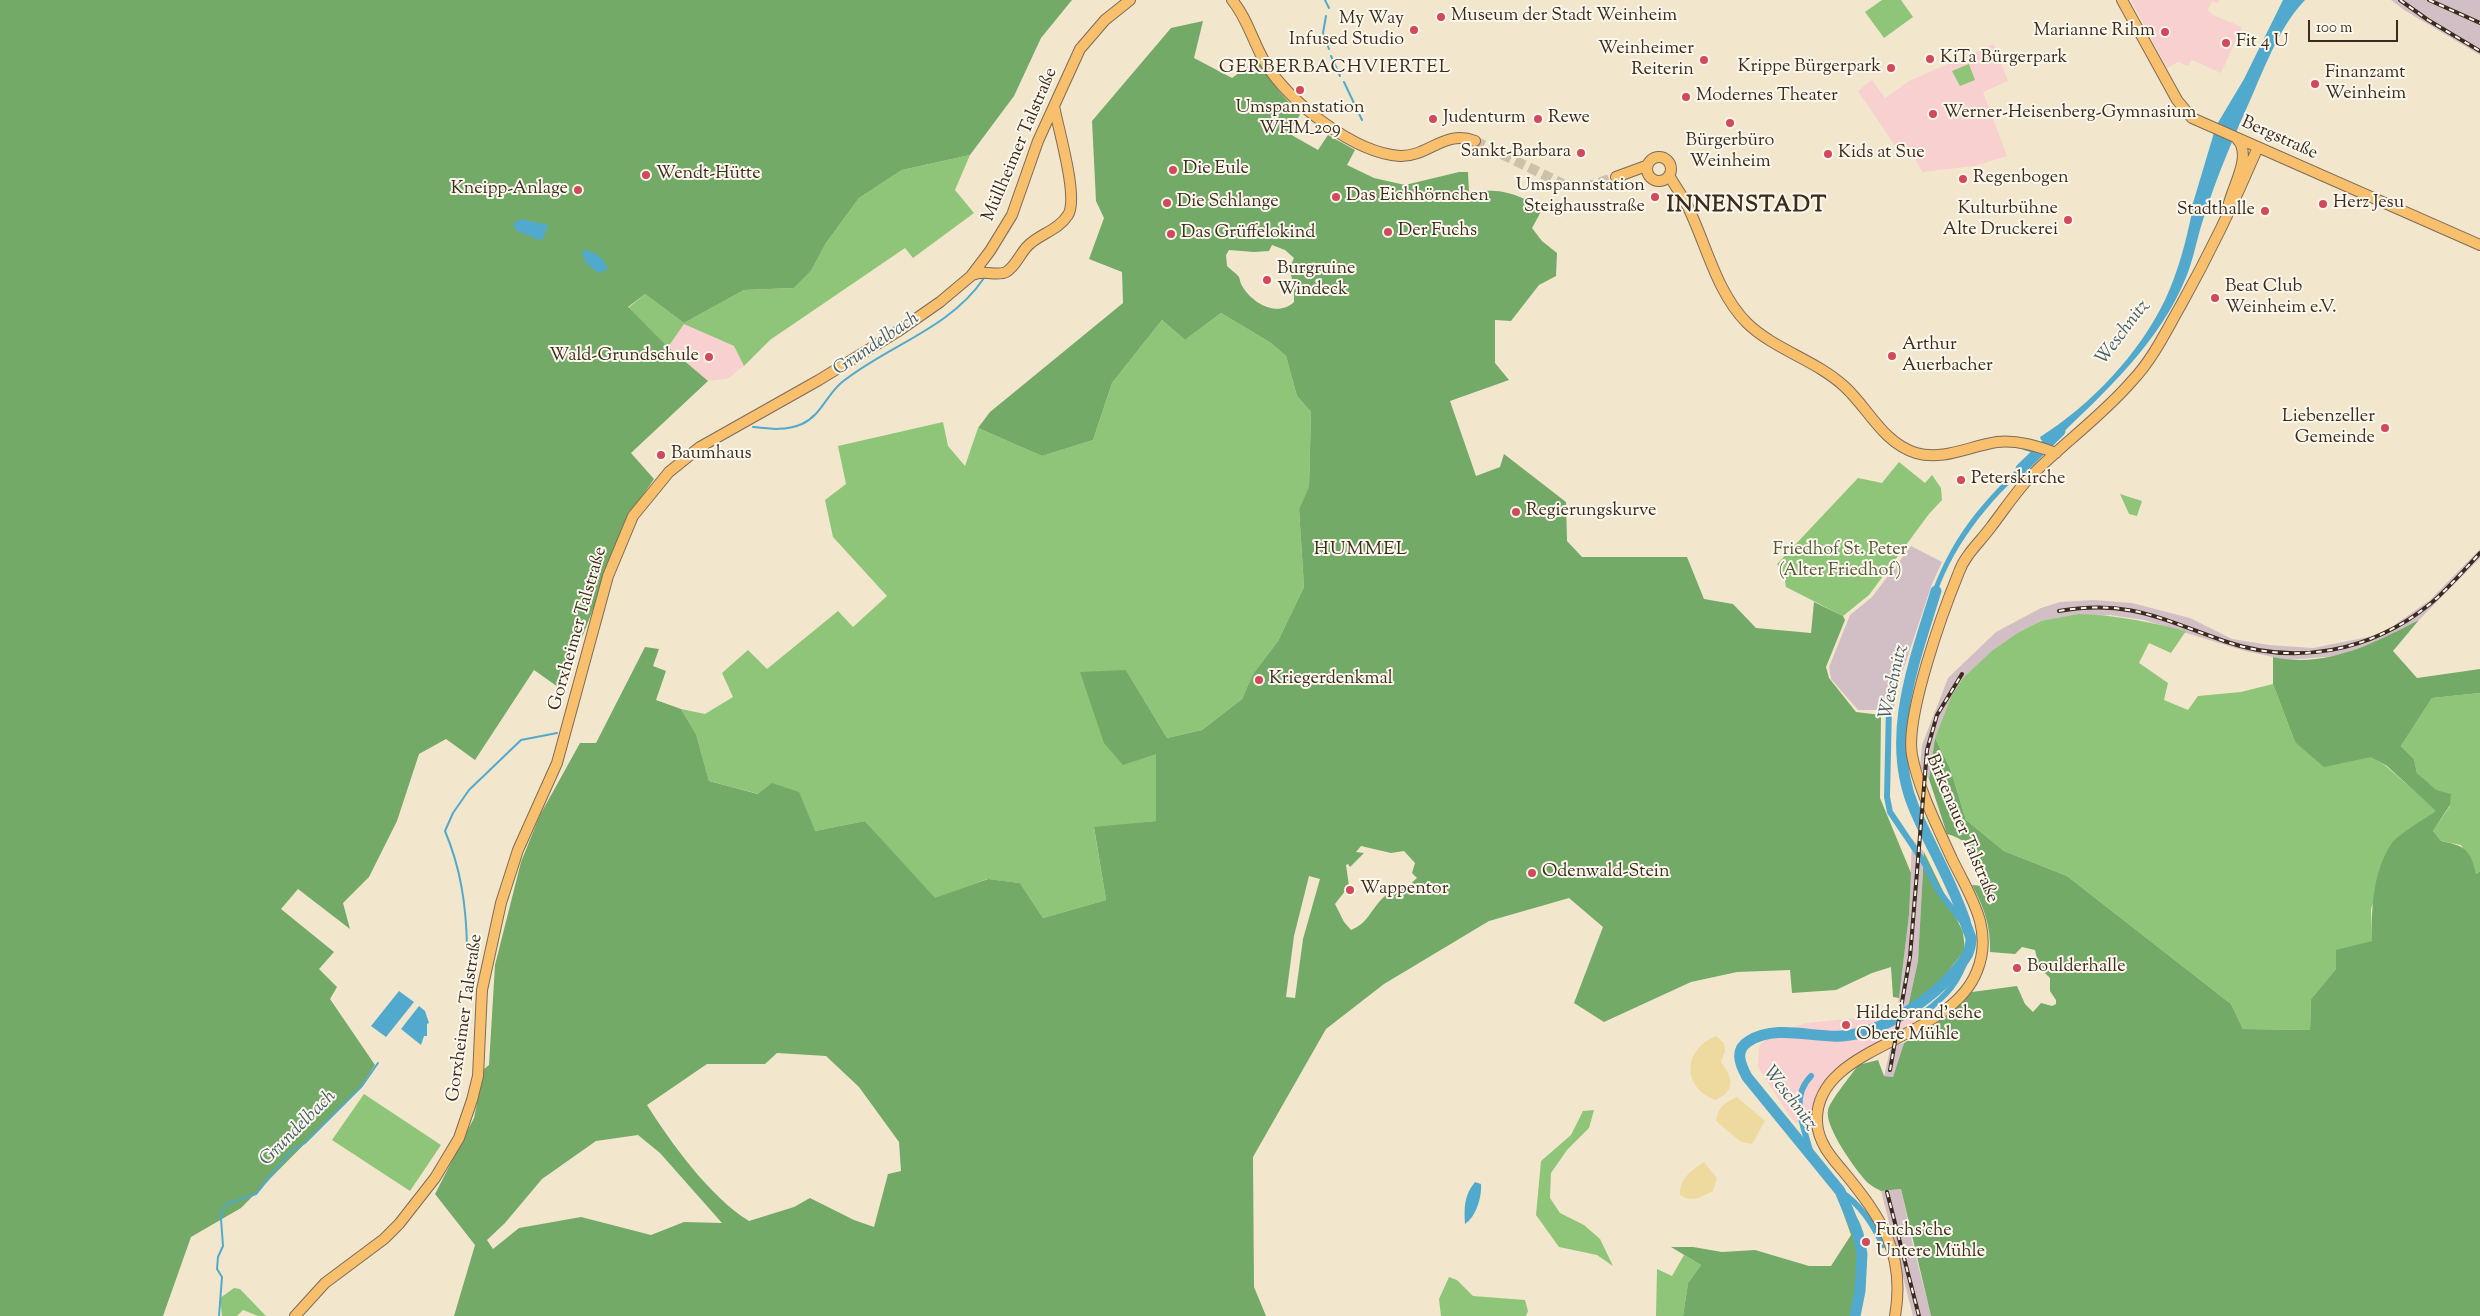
<!DOCTYPE html>
<html>
<head>
<meta charset="utf-8">
<style>
	body { margin:0 }
	#map { position:relative; width:2480px; height:1316px; overflow:hidden; background:#f2e7cc; font-family:"Sorts Mill Goudy",serif }
	canvas { display:block }
	.scale { position:absolute; left:2308px; top:20px; width:90px; height:22px; box-sizing:border-box; border:2px solid #3b2a1e; border-top:0; padding-left:6px; font-size:15px; line-height:18px; white-space:nowrap; color:#3b2a1e; -webkit-text-stroke:4px #fbf7ec; paint-order:stroke }
</style>
</head>
<body>
<div id="map">
<canvas width="2480" height="1316"></canvas>
<div class="scale">100 m</div>
</div>
<script>
const g = document.querySelector('canvas').getContext('2d');
g.lineJoin = 'round';
function fill(path, color) { g.fillStyle = color; g.fill(path, 'evenodd'); }
function trace(path, color, width, dash) { g.strokeStyle = color; g.lineWidth = width; g.lineCap = dash ? 'butt' : 'round'; g.setLineDash(dash || []); g.stroke(path); }
function write(font, color, halo, rows, align = 'center') {
  g.font = font + ' "Sorts Mill Goudy",serif'; g.lineWidth = 4; g.setLineDash([]); g.textBaseline = 'middle'; g.strokeStyle = halo; g.fillStyle = color; for (const [text, x, y, turn = 0] of rows) {
    g.save(); g.translate(x, y); g.rotate((+turn || 0) * Math.PI / 180); g.textAlign = isNaN(turn) ? turn : align; if (halo) g.strokeText(text, 0, 0); g.fillText(text, 0, 0); g.restore();
  }
}
const built = new Path2D(`
	M 2131,0 L 2220,0 L 2218,3 L 2212,1 L 2208,10 L 2213,15 L 2242,27 L 2221,73 L 2192,60 L 2188,66 L 2178,62 L 2167,68 Z
	M 1994,44 L 2008,81 L 1983,92 L 2007,156 L 1974,166 L 1922,172 L 1909,147 L 1900,153 L 1858,91 L 1872,80 L 1885,98 L 1909,81 Z
	M 684,323 L 734,346 L 744,366 L 727,379 L 708,381 L 668,347 Z
	M 1912,1007 L 1914,1022 L 1857,1054 L 1839,1067 L 1816,1093 L 1810,1125 L 1796,1123 L 1790,1117 L 1758,1067 L 1759,1046 L 1768,1037 L 1806,1023 L 1866,1017 Z`);
const industrial = new Path2D(`
	M 2391,0 L 2480,0 L 2480,55 L 2404,10 Z
	M 1911,546 L 1942,562 L 1932,584 L 1895,694 L 1894,710 L 1858,710 L 1831,679 L 1829,667 L 1850,615 L 1872,597 Z
	M 2480,549 L 2480,558 L 2419,620 L 2383,639 L 2337,656 L 2287,660 L 2245,651 L 2144,620 L 2110,615 L 2041,621 L 2019,632 L 1964,677 L 1935,738 L 1929,779 L 1920,767 L 1922,745 L 1948,678 L 1996,632 L 2041,608 L 2060,602 L 2094,600 L 2132,603 L 2190,618 L 2232,639 L 2269,645 L 2313,648 L 2373,636 L 2393,626 L 2430,600 Z
	M 1912,839 L 1924,852 L 1918,961 L 1908,1007 L 1897,1013 L 1909,915 Z
	M 1904,1043 L 1893,1077 L 1884,1076 L 1891,1046 Z
	M 1901,1189 L 1912,1241 L 1931,1316 L 1913,1316 L 1881,1191 Z`);
const green = new Path2D(`
	M 1882,0 L 1901,0 L 1913,17 L 1884,38 L 1865,12 Z
	M 1969,64 L 1975,80 L 1960,86 L 1952,71 Z
	M 970,155 L 955,190 L 974,213 L 913,258 L 905,248 L 770,340 L 744,366 L 734,346 L 684,324 L 668,347 L 628,308 L 645,294 L 684,323 L 744,290 L 794,288 L 811,271 L 826,243 L 859,198 L 902,170 Z
	M 1221,313 L 1271,343 L 1286,356 L 1297,396 L 1311,412 L 1309,488 L 1299,509 L 1304,587 L 1278,641 L 1253,674 L 1242,699 L 1202,730 L 1167,738 L 1126,670 L 1156,753 L 1156,821 L 1094,828 L 1106,900 L 1043,918 L 1020,883 L 987,879 L 935,899 L 865,821 L 815,831 L 759,794 L 709,781 L 696,734 L 681,709 L 705,714 L 733,697 L 722,673 L 748,650 L 767,669 L 838,611 L 853,627 L 887,596 L 833,537 L 825,500 L 846,484 L 838,446 L 943,422 L 948,446 L 965,466 L 978,428 L 1042,456 L 1093,440 L 1112,383 L 1162,320 L 1185,340 Z
	M 1899,462 L 1925,483 L 1932,475 L 1941,488 L 1942,500 L 1929,514 L 1869,595 L 1843,616 L 1786,587 L 1784,575 L 1777,564 L 1858,478 L 1882,483 Z
	M 2120,494 L 2142,501 L 2137,516 L 2129,514 Z
	M 2079,614 C 2116,615 2150,622 2186,631 L 2171,653 L 2149,643 L 2139,663 L 2168,683 L 2164,700 L 2188,710 L 2198,696 L 2241,692 L 2273,684 L 2295,742 L 2371,756 L 2387,767 L 2437,811 L 2393,843 L 2371,909 L 2372,941 L 2336,969 L 2311,999 L 2310,1030 L 2243,1029 L 2231,1004 L 2067,876 L 2004,851 L 1966,820 L 1950,768 L 1935,738 L 1952,695 L 1964,677 L 1992,651 L 2019,632 L 2041,621 Z
	M 2480,693 L 2480,871 L 2476,874 L 2461,845 L 2441,841 L 2433,831 L 2450,806 L 2417,773 L 2414,759 L 2401,746 L 2432,698 Z
	M 364,1094 L 441,1145 L 410,1191 L 332,1140 Z
	M 1594,1110 L 1589,1128 L 1567,1150 L 1551,1173 L 1550,1198 L 1560,1213 L 1584,1225 L 1600,1239 L 1613,1266 L 1597,1255 L 1559,1247 L 1536,1215 L 1541,1161 L 1571,1135 L 1583,1111 Z
	M 1684,1255 L 1701,1265 L 1688,1283 L 1683,1316 L 1656,1316 L 1657,1269 L 1672,1276 Z
	M 1449,1277 L 1457,1280 L 1473,1296 L 1525,1300 L 1528,1311 L 1526,1316 L 1441,1316 L 1439,1299 Z
	M 234,1288 L 240,1289 L 266,1316 L 258,1316 L 243,1310 L 237,1316 L 222,1316 L 220,1298 Z`);
const forest = new Path2D(`
	M 0,0 L 1072,0 L 1041,38 L 1014,96 L 970,155 L 902,170 L 859,198 L 826,243 L 811,271 L 794,288 L 744,290 L 684,323 L 645,294 L 628,307 L 668,347 L 708,381 L 631,453 L 654,479 L 630,514 L 583,635 L 558,687 L 534,670 L 475,760 L 446,739 L 419,754 L 397,821 L 369,877 L 343,903 L 350,929 L 298,889 L 281,909 L 334,952 L 319,969 L 337,987 L 330,999 L 375,1065 L 361,1087 L 241,1208 L 191,1237 L 163,1316 L 0,1316 Z
	M 1203,21 L 1194,58 L 1232,78 L 1258,59 L 1279,91 L 1300,115 L 1288,133 L 1318,150 L 1328,135 L 1355,150 L 1347,165 L 1374,178 L 1405,185 L 1459,172 L 1468,172 L 1469,192 C 1503,188 1514,193 1543,208 L 1532,228 L 1542,241 L 1557,253 L 1556,276 L 1539,285 L 1511,321 L 1495,320 L 1495,363 L 1509,380 L 1450,401 L 1476,476 L 1500,467 L 1504,454 L 1566,502 L 1567,541 L 1582,557 L 1687,557 L 1704,599 L 1733,604 L 1756,628 L 1811,633 L 1814,602 L 1843,616 L 1845,620 L 1826,667 L 1829,678 L 1856,712 L 1881,715 L 1880,798 L 1911,873 L 1909,915 L 1899,998 L 1893,997 L 1891,967 L 1872,973 L 1836,990 L 1792,993 L 1790,970 L 1737,972 L 1691,982 L 1604,1022 L 1574,1003 L 1603,927 L 1569,898 L 1489,921 L 1384,984 L 1326,1029 L 1253,1157 L 1254,1287 L 1266,1316 L 454,1316 L 475,1245 L 435,1194 L 474,1118 L 484,1069 L 489,1065 L 495,965 L 521,862 L 540,815 L 580,743 L 596,743 L 645,647 L 659,649 L 653,666 L 666,671 L 656,700 L 681,709 L 696,734 L 709,781 L 758,794 L 772,783 L 799,792 L 815,831 L 865,821 L 935,898 L 988,879 L 1020,883 L 1043,918 L 1106,900 L 1094,827 L 1156,821 L 1156,754 L 1123,765 L 1104,743 L 1080,672 L 1126,670 L 1167,738 L 1202,730 L 1242,699 L 1253,674 L 1278,641 L 1304,587 L 1299,509 L 1309,487 L 1311,412 L 1297,396 L 1286,356 L 1271,343 L 1221,313 L 1185,340 L 1162,320 L 1112,383 L 1093,440 L 1042,456 L 978,428 L 990,412 L 1123,303 L 1122,272 L 1089,259 L 1104,218 L 1096,201 L 1092,121 L 1171,28 ZM 1272,245 L 1285,250 L 1294,258 L 1289,269 L 1294,285 L 1294,302 C 1277,318 1251,303 1241,284 C 1240,282 1240,279 1239,277 C 1236,273 1230,269 1227,266 L 1226,255 L 1229,250 L 1254,252 L 1269,251 ZM 1361,846 L 1391,853 L 1404,851 L 1415,863 L 1412,873 L 1417,878 L 1406,888 L 1401,883 C 1394,889 1385,895 1379,902 C 1369,914 1366,924 1351,930 L 1344,922 L 1335,904 L 1349,886 L 1346,865 L 1348,864 L 1350,867 L 1364,853 L 1356,852 ZM 1309,876 L 1320,879 L 1303,939 L 1295,998 L 1286,997 L 1294,936 ZM 777,1053 L 826,1056 L 859,1087 L 899,1142 L 901,1171 L 888,1174 L 874,1227 L 854,1220 L 810,1198 L 794,1207 L 749,1221 C 710,1197 671,1143 647,1105 L 707,1064 L 765,1064 ZM 638,1135 L 660,1153 L 722,1223 L 684,1222 L 651,1235 L 581,1217 L 519,1228 L 493,1249 L 487,1240 L 505,1223 L 542,1179 L 596,1141 Z
	M 2419,620 L 2393,651 L 2417,678 L 2480,669 L 2480,693 L 2432,698 L 2401,746 L 2414,759 L 2417,773 L 2436,790 L 2451,794 L 2450,805 L 2433,831 L 2441,841 C 2465,846 2470,849 2476,874 L 2480,871 L 2480,1316 L 1931,1316 L 1901,1189 L 1881,1191 C 1877,1189 1872,1186 1868,1183 C 1856,1171 1824,1126 1828,1110 C 1831,1099 1851,1076 1858,1065 L 1878,1060 L 1884,1076 L 1893,1077 L 1904,1043 C 1929,1028 1954,1015 1972,992 L 2017,986 L 2025,1004 L 2033,1012 L 2041,1003 L 2052,1006 L 2056,1004 L 2056,1000 L 2050,991 L 2050,978 L 2039,967 L 2035,950 L 2022,947 L 2015,954 L 1990,952 C 1991,927 1984,907 1972,885 L 1983,886 L 1987,901 L 1991,900 C 1991,872 1976,841 1947,834 L 1929,779 L 1935,738 L 1950,768 L 1966,820 L 2004,851 L 2067,876 L 2231,1004 L 2243,1029 L 2310,1030 L 2311,999 L 2336,969 L 2336,950 L 2372,941 C 2371,910 2373,870 2392,843 C 2400,833 2425,819 2436,811 L 2387,766 L 2371,757 L 2324,767 L 2295,742 L 2273,684 L 2273,657 C 2325,669 2374,643 2419,620 Z
	M 1924,852 L 1963,932 L 1965,950 L 1939,983 L 1908,1007 L 1918,961 Z
	M 1837,1195 C 1848,1206 1860,1217 1863,1233 C 1867,1253 1867,1298 1855,1316 L 1683,1316 L 1688,1283 L 1701,1265 L 1671,1247 L 1693,1247 L 1722,1252 L 1755,1250 L 1809,1266 L 1831,1266 L 1851,1235 Z`);
const sand = new Path2D(`
	M 1716,1036 L 1724,1043 L 1725,1051 L 1721,1062 C 1734,1078 1735,1092 1715,1100 C 1681,1087 1683,1049 1716,1036 Z
	M 1737,1097 L 1765,1121 L 1752,1144 L 1741,1142 L 1716,1121 C 1718,1107 1725,1102 1737,1097 Z
	M 1704,1162 L 1717,1178 L 1713,1191 C 1700,1197 1692,1203 1680,1195 C 1679,1179 1692,1170 1704,1162 Z`);
const water = new Path2D(`
	M 2283,0 L 2305,0 C 2282,24 2268,59 2255,89 C 2236,132 2217,175 2203,220 C 2197,238 2194,257 2187,275 C 2160,343 2105,392 2053,442 L 2041,440 L 2040,437 C 2091,405 2139,354 2165,300 C 2178,272 2186,242 2192,212 L 2187,213 L 2188,205 L 2193,203 L 2216,126 L 2244,79 Z
	M 521,219 L 548,225 L 542,241 L 517,231 L 513,224 Z
	M 582,250 C 595,251 603,257 608,269 L 598,273 L 585,262 Z
	M 2030,457 L 2032,463 C 1988,501 1949,549 1933,606 L 1928,604 C 1949,539 1981,502 2030,457 Z
	M 399,991 L 414,1002 L 386,1037 L 371,1026 Z
	M 419,1006 L 425,1011 L 429,1023 L 427,1024 L 427,1036 L 424,1036 L 421,1045 L 401,1029 Z
	M 1475,1182 L 1481,1184 C 1482,1197 1476,1217 1465,1224 C 1464,1208 1464,1195 1475,1182 Z`);
const stream = new Path2D(`
	M 1325,0 L 1329,8
	M 1326,16 L 1323,33 L 1329,49
	M 1331,56 L 1340,76
	M 1344,82 L 1362,120
	M 753,427 C 770,429 786,431 802,424 C 821,415 826,396 841,383 C 886,346 950,329 984,278
	M 2024,449 L 2037,453
	M 467,946 C 466,905 461,869 445,831 L 453,813 L 469,790 L 521,740 L 557,733
	M 219,1316 L 222,1277 L 217,1269 L 218,1257 L 223,1246 L 221,1219 L 222,1211 L 227,1204 L 256,1194 L 291,1151 L 305,1143 L 362,1086 L 378,1063`);
const canal = new Path2D(`
	M 1889,706 L 1887,797 L 1890,812 L 1925,864 L 1938,890 L 1967,928
	M 1925,1012 C 1947,995 1958,983 1967,956
	M 1811,1154 C 1804,1126 1789,1099 1811,1076
	M 1840,1191 C 1861,1205 1872,1223 1883,1245`);
const river = new Path2D(`
	M 2021,469 L 2060,431
	M 1855,1316 L 1860,1291 L 1862,1254 L 1858,1234 L 1840,1191 L 1747,1077 C 1740,1064 1734,1050 1749,1041 C 1777,1024 1812,1038 1842,1036 C 1886,1033 1942,993 1966,957 C 1969,953 1971,944 1971,939 C 1970,933 1966,927 1965,921 C 1952,881 1930,846 1914,808 C 1884,737 1915,660 1936,591`);
const majorTunnel = new Path2D(`
	M 1475,141 L 1565,185 L 1592,185 L 1616,177`);
const major = new Path2D(`
	M 1232,0 C 1248,19 1253,43 1266,64 C 1289,102 1354,153 1400,156 C 1428,157 1445,129 1475,141
	M 2122,0 L 2177,100 L 2192,118 L 2480,245
	M1647 169a12 12 0 1 1 24 0a12 12 0 1 1-24 0Z
	M 1616,177 L 1646,166
	M 1670,177 C 1675,186 1682,195 1687,205 C 1706,243 1716,292 1747,323 C 1775,350 1816,360 1845,387 C 1868,408 1883,443 1916,453 C 1943,461 1970,446 1997,442 C 2018,440 2037,446 2056,453
	M 2228,207 C 2232,187 2253,155 2237,139
	M 972,275 C 985,269 996,277 1006,272 C 1017,266 1021,250 1031,243 C 1043,233 1059,229 1068,215 C 1079,198 1058,128 1054,106
	M 295,1316 L 325,1283 L 384,1239 L 399,1224 L 435,1178 L 459,1138 L 472,1100 L 478,1076 L 482,990 L 501,903 L 518,850 L 557,763 L 608,576 L 633,516 L 669,472 L 700,447 L 819,380 L 897,332 L 940,302 L 971,276 L 990,251 L 1012,215 L 1038,141 L 1080,49 L 1105,20 L 1130,0
	M 1895,1316 C 1906,1254 1881,1217 1843,1171 C 1831,1157 1818,1142 1817,1122 C 1814,1044 1949,1043 1977,971 C 1994,929 1970,896 1952,859 C 1938,828 1918,788 1912,755 C 1905,716 1943,611 1959,572 C 1965,555 1980,542 1991,527 C 2004,510 2015,493 2030,477 C 2062,444 2101,417 2132,381 C 2153,359 2166,331 2181,305 C 2210,253 2235,201 2258,147`);
const rail = new Path2D(`
	M 2400,0 L 2428,20 L 2480,51
	M 2429,0 L 2480,23
	M 2059,611 C 2128,599 2161,619 2224,641 C 2295,666 2371,652 2430,604 C 2448,589 2464,570 2480,553
	M 1890,1070 L 1910,957 L 1927,750 L 1937,715 L 1962,674
	M 1887,1192 L 1919,1316`);
const markers = [
	[1441,17,5,"#d1495b"],
	[1414,30,5,"#d1495b"],
	[2165,32,5,"#d1495b"],
	[2226,43,5,"#d1495b"],
	[1930,59,5,"#d1495b"],
	[1704,60,5,"#d1495b"],
	[1891,68,5,"#d1495b"],
	[2315,84,5,"#d1495b"],
	[1300,90,5,"#d1495b"],
	[1686,97,5,"#d1495b"],
	[1933,114,5,"#d1495b"],
	[1433,119,5,"#d1495b"],
	[1538,119,5,"#d1495b"],
	[1730,123,5,"#d1495b"],
	[1581,153,5,"#d1495b"],
	[1828,154,5,"#d1495b"],
	[1173,170,5,"#d1495b"],
	[646,175,5,"#d1495b"],
	[1963,179,5,"#d1495b"],
	[578,190,5,"#d1495b"],
	[1336,197,5,"#d1495b"],
	[1655,197,5,"#d1495b"],
	[1167,203,5,"#d1495b"],
	[2323,204,5,"#d1495b"],
	[2265,211,5,"#d1495b"],
	[2068,220,5,"#d1495b"],
	[1388,232,5,"#d1495b"],
	[1171,234,5,"#d1495b"],
	[1267,280,5,"#d1495b"],
	[2215,298,5,"#d1495b"],
	[1892,356,5,"#d1495b"],
	[709,357,5,"#d1495b"],
	[2385,428,5,"#d1495b"],
	[661,455,5,"#d1495b"],
	[1961,480,5,"#d1495b"],
	[1516,512,5,"#d1495b"],
	[1259,680,5,"#d1495b"],
	[1532,873,5,"#d1495b"],
	[1350,890,5,"#d1495b"],
	[2017,968,5,"#d1495b"],
	[1846,1025,5,"#d1495b"],
	[1866,1242,5,"#d1495b"]
];
const poiNames = [
	["Museum der Stadt Weinheim",1451,17],
	["My Way",1404,20,"right"],
	["Infused Studio",1404,41,"right"],
	["Marianne Rihm",2155,32,"right"],
	["Fit 4 U",2236,43],
	["Weinheimer",1694,50,"right"],
	["Reiterin",1694,71,"right"],
	["KiTa Bürgerpark",1940,59],
	["Krippe Bürgerpark",1881,68,"right"],
	["Finanzamt",2325,74],
	["Weinheim",2325,95],
	["Modernes Theater",1696,97],
	["Umspannstation",1300,109,"center"],
	["WHM_209",1300,130,"center"],
	["Werner-Heisenberg-Gymnasium",1943,114],
	["Judenturm",1443,119],
	["Rewe",1548,119],
	["Bürgerbüro",1730,142,"center"],
	["Weinheim",1730,163,"center"],
	["Sankt-Barbara",1571,153,"right"],
	["Kids at Sue",1838,154],
	["Die Eule",1183,170],
	["Wendt-Hütte",656,175],
	["Regenbogen",1973,179],
	["Umspannstation",1645,187,"right"],
	["Steighausstraße",1645,208,"right"],
	["Kneipp-Anlage",568,190,"right"],
	["Das Eichhörnchen",1346,197],
	["Die Schlange",1177,203],
	["Herz Jesu",2333,204],
	["Kulturbühne",2058,210,"right"],
	["Alte Druckerei",2058,231,"right"],
	["Stadthalle",2255,211,"right"],
	["Der Fuchs",1398,232],
	["Das Grüffelokind",1181,234],
	["Burgruine",1277,270],
	["Windeck",1277,291],
	["Beat Club",2225,288],
	["Weinheim e.V.",2225,309],
	["Arthur",1902,346],
	["Auerbacher",1902,367],
	["Wald-Grundschule",699,357,"right"],
	["Liebenzeller",2375,418,"right"],
	["Gemeinde",2375,439,"right"],
	["Baumhaus",671,455],
	["Peterskirche",1971,480],
	["Regierungskurve",1526,512],
	["Kriegerdenkmal",1269,680],
	["Odenwald-Stein",1542,873],
	["Wappentor",1360,890],
	["Boulderhalle",2027,968],
	["Hildebrand’sche",1856,1015],
	["Obere Mühle",1856,1036],
	["Fuchs'che",1876,1232],
	["Untere Mühle",1876,1253]
];
const streetNames = [
	["Bergstraße",2279,139,24],
	["Müllheimer Talstraße",1021,145,-67],
	["Gorxheimer Talstraße",579,629,-74],
	["Birkenauer Talstraße",1961,829,67],
	["Gorxheimer Talstraße",466,1018,-82]
];
const parkNames = [
	["Friedhof St. Peter",1840,551],
	["(Alter Friedhof)",1840,572]
];
const neighbourhoodNames = [
	["GERBERBACHVIERTEL",1335,69],
	["HUMMEL",1361,551]
];
const waterNames = [
	["Weschnitz",2124,333,-53],
	["Grundelbach",877,345,-34],
	["Weschnitz",1895,682,-78],
	["Weschnitz",1789,1099,52],
	["Grundelbach",299,1129,-45]
];
const districtNames = [
	["INNENSTADT",1747,207]
];
fill(built, '#f7d0cf');
fill(industrial, '#d2bec5');
fill(green, '#8fc578');
fill(forest, '#73aa68');
fill(sand, '#eeda9e');
fill(water, '#51aace');
trace(stream, '#51aace', 2);
trace(canal, '#51aace', 6);
trace(river, '#51aace', 11);
trace(majorTunnel, '#cdc1a9', 10, [10, 5]);
trace(major, '#7b6c5b', 12);
trace(major, '#f8bf6c', 10);
trace(rail, '#3b2a1e', 4);
trace(rail, '#fbf7ec', 2, [5.5]);
for (const [x, y, r, color] of markers) { const dot = new Path2D(); dot.arc(x, y, r, 0, 2 * Math.PI); g.fillStyle = color; g.fill(dot); trace(dot, '#fbf7ec', 2); }
write('18px', '#3b2a1e', '#fbf7ec', poiNames, 'left');
write('18px', '#3b2a1e', '#fbf7ec', streetNames);
write('18px', '#545839', '#fbf7ec', parkNames);
g.letterSpacing = '1px';
write('19px', '#3b2a1e', '#fbf7ec', neighbourhoodNames);
g.letterSpacing = '0px';
write('italic 19px', '#445d64', '#fbf7ec', waterNames);
g.letterSpacing = '1px';
write('bold 22px', '#3b2a1e', '#fbf7ec', districtNames);
g.letterSpacing = '0px';
</script>
</body>
</html>
